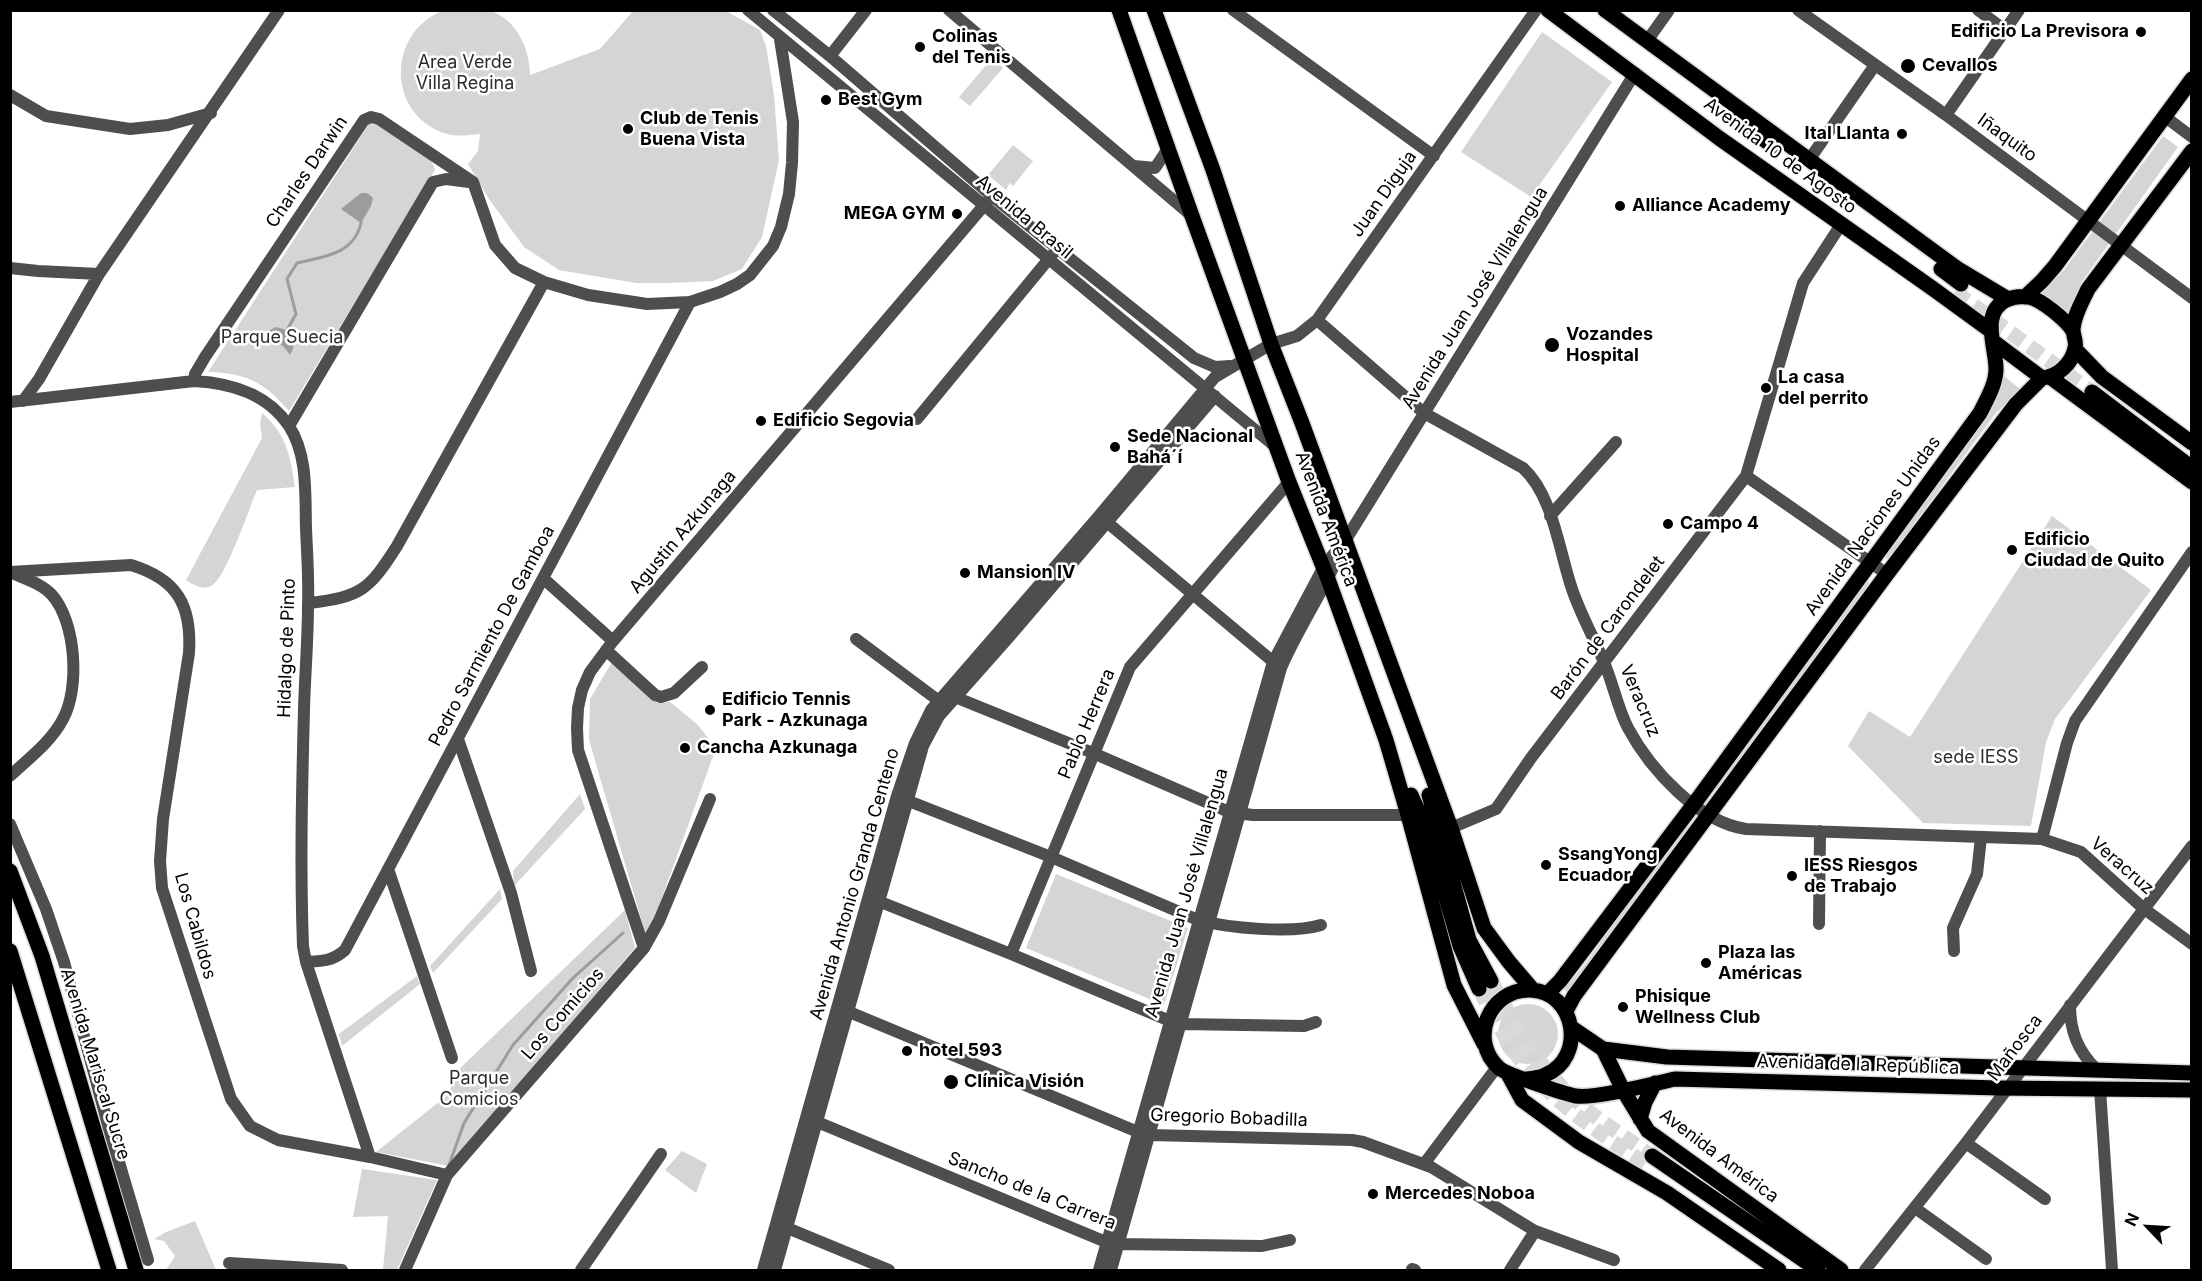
<!DOCTYPE html>
<html>
<head>
<meta charset="utf-8">
<style>
	body { margin:0 }
	#map { position:relative; width:2202px; height:1281px; overflow:hidden; background:#fff; font-family:Inter,sans-serif }
	canvas { display:block }
	.frame { position:absolute; inset:0; border:12px solid #000; pointer-events:none }
	.north { position:absolute; left:2118px; top:1197px; width:60px; height:60px; -webkit-text-stroke:4px #fff; paint-order:stroke; rotate:295deg; font-size:16px; font-weight:700; line-height:24px; text-align:center; color:#000 }
	.north::after { content:''; display:block; margin:auto; width:21px; height:27px; background:#000; clip-path:polygon(50% 0,100% 100%,50% 72%,0 100%) }
</style>
</head>
<body>
<div id="map">
<canvas width="2202" height="1281"></canvas>
<div class="frame"></div>
<div class="north">N</div>
</div>
<script>
const g = document.querySelector('canvas').getContext('2d');
g.lineJoin = 'round';
function fill(path, color) { g.fillStyle = color; g.fill(path, 'evenodd'); }
function trace(path, color, width, dash) { g.strokeStyle = color; g.lineWidth = width; g.lineCap = dash ? 'butt' : 'round'; g.setLineDash(dash || []); g.stroke(path); }
function write(font, color, halo, rows, align = 'center') {
  g.font = font + ' Inter,sans-serif'; g.lineWidth = 5; g.setLineDash([]); g.textBaseline = 'middle'; g.strokeStyle = halo; g.fillStyle = color; for (const [text, x, y, turn = 0] of rows) {
    g.save(); g.translate(x, y); g.rotate((+turn || 0) * Math.PI / 180); g.textAlign = isNaN(turn) ? turn : align; if (halo) g.strokeText(text, 0, 0); g.fillText(text, 0, 0); g.restore();
  }
}
const green = new Path2D(`
	M 442,11 C 457,11 476,7 490,11 C 517,19 530,50 530,75 L 600,49 L 633,11 L 726,11 L 760,30 L 766,46 L 774,95 L 779,160 L 762,237 L 742,269 L 713,281 L 670,283 L 636,283 L 559,270 L 524,247 L 489,199 L 468,164 L 478,151 L 480,134 C 469,135 458,137 447,134 C 387,116 386,34 442,11 Z
	M 1542,32 L 1612,82 L 1531,197 L 1461,152 Z
	M 993,57 L 1003,68 L 970,106 L 959,97 Z
	M 369,124 L 383,125 L 430,157 L 435,170 L 289,411 C 264,382 247,373 208,372 Z
	M 2163,136 L 2178,147 L 2083,280 L 2068,312 L 2041,294 L 2064,270 Z
	M 1013,145 L 1033,161 L 1013,186 L 1010,183 L 1006,190 L 988,175 Z
	M 2004,376 L 2020,389 L 1996,413 L 1888,559 L 1882,555 L 1994,401 Z
	M 262,413 C 287,435 290,455 295,487 L 257,490 C 250,506 225,581 211,586 C 202,590 193,585 186,580 L 262,438 L 260,424 Z
	M 2052,516 L 2151,590 L 2055,719 L 2046,742 L 2031,826 L 1923,823 L 1848,746 L 1869,711 L 1910,737 Z
	M 1864,578 L 1870,584 L 1718,791 L 1712,786 Z
	M 612,662 L 657,703 L 670,702 L 697,724 L 716,748 L 647,939 L 589,740 L 590,699 Z
	M 580,794 L 585,809 L 514,886 L 513,871 Z
	M 1688,820 L 1695,825 L 1569,994 L 1564,989 L 1583,967 Z
	M 1056,874 L 1188,928 L 1164,1005 L 1026,948 Z
	M 500,889 L 502,899 L 433,973 L 430,966 Z
	M 625,910 L 635,948 L 449,1166 L 376,1152 L 449,1094 L 455,1073 Z
	M 417,976 L 420,984 L 342,1046 L 339,1034 Z
	M1498 1034a30 30 0 1 1 60 0a30 30 0 1 1-60 0Z
	M 682,1151 L 707,1164 L 696,1193 L 665,1170 Z
	M 362,1169 L 437,1180 L 397,1270 L 383,1270 L 388,1216 L 353,1217 Z
	M 195,1221 L 216,1270 L 166,1270 L 175,1256 L 164,1241 L 154,1239 L 166,1232 Z`);
const water = new Path2D(`
	M 361,193 L 367,193 L 373,198 L 371,206 L 361,223 L 341,209 Z
	M 276,327 L 287,330 L 294,338 L 293,349 L 290,355 L 284,347 L 264,333 Z`);
const stream = new Path2D(`
	M 287,330 L 296,314 L 287,279 L 297,263 C 324,257 354,254 361,223
	M 449,1165 L 464,1123 L 513,1045 L 573,978 L 623,933`);
const majorTunnel = new Path2D(`
	M 1955,292 L 2092,392
	M 1491,981 C 1512,1021 1536,1063 1569,1094 C 1592,1117 1623,1135 1650,1155
	M 1479,989 C 1493,1014 1506,1042 1524,1065 C 1558,1106 1602,1135 1646,1164`);
const minor = new Path2D(`
	M 748,10 L 1277,448
	M 773,10 L 830,56 L 992,196 L 1194,358 L 1215,367 L 1230,366
	M 949,10 L 1192,216
	M 1233,10 L 1434,156
	M 1798,10 L 1946,115 L 2192,298
	M 1978,10 L 2005,30
	M 1647,41 L 1669,10
	M 830,56 L 866,10
	M 10,95 L 46,116 L 130,129 L 168,125 L 211,113
	M 1946,115 L 2019,10
	M 2164,116 L 2192,137
	M 1809,160 L 1875,65
	M 1134,166 L 1155,168 L 1169,147
	M 10,268 L 38,271 L 99,274
	M 1317,320 L 1424,413 L 1523,468 C 1553,495 1559,551 1572,589 C 1580,613 1593,636 1603,660 C 1613,682 1617,707 1628,728 C 1650,769 1698,822 1746,829 L 2042,839 L 2081,852 L 2143,908 L 2192,944
	M 194,381 L 195,374 L 205,357 L 364,120 L 371,117 L 379,119 L 473,182 L 495,245 L 515,268 L 544,282 L 588,295 L 647,304 L 690,302 L 720,292 L 737,284 L 750,275 L 773,246 L 781,227 L 789,194 L 792,163 L 793,122 L 780,39
	M 23,401 L 39,379 L 99,274 L 279,10
	M 10,402 L 194,381 C 231,383 267,393 289,426 C 308,455 305,494 306,528 C 307,553 309,579 308,605 C 308,640 305,674 304,709 C 302,788 300,867 303,946 L 306,962 L 370,1157
	M 917,419 L 1052,255
	M 289,426 L 433,182 L 446,179 L 469,182
	M 1746,476 L 1887,574
	M 1550,516 L 1616,442
	M 1102,518 L 1277,665
	M 10,572 L 131,565 C 177,579 192,605 189,653 L 163,819 L 160,861 L 162,888 L 231,1099 L 250,1126 L 278,1140 L 370,1157 L 447,1175
	M 544,579 L 613,641
	M 309,603 C 361,597 369,590 397,546 L 544,282
	M 856,639 L 939,701
	M 606,650 L 655,695 L 661,697 L 674,693 L 702,667
	M 950,695 L 1093,753 L 1229,812 L 1253,815 L 1408,815
	M 458,739 L 511,893 L 531,971
	M 10,776 C 29,758 51,742 63,719 C 80,688 76,622 52,595 C 42,584 26,579 12,573
	M 901,798 L 1051,857 L 1198,920 C 1228,928 1292,934 1321,925
	M 10,824 L 46,909 L 64,962 L 108,1125 L 148,1260
	M 1451,828 L 1496,809 L 1531,758 L 1746,476 L 1803,283 L 1842,223
	M 2042,839 L 2067,743 L 2075,721 L 2192,552
	M 388,869 L 452,1058
	M 873,899 L 1011,954 L 1170,1021 L 1182,1024 L 1304,1026 L 1316,1022
	M 1819,924 L 1820,831
	M 644,948 L 578,750 L 577,728 L 578,708 L 582,690 L 590,672 L 613,641 L 992,196
	M 1954,951 L 1953,928 L 1977,874 L 1981,837
	M 1011,954 L 1130,667 L 1289,482
	M 306,962 C 322,961 333,961 345,950 L 690,302
	M 2070,1005 C 2070,1032 2078,1051 2097,1070
	M 842,1009 L 1138,1132 L 1150,1135 L 1352,1140 L 1363,1142 L 1431,1167 L 1535,1231 L 1614,1260
	M 2100,1089 L 2112,1270
	M 810,1119 L 1106,1242 L 1118,1244 L 1262,1246 L 1290,1240
	M 1966,1143 L 2045,1199
	M 1424,1164 L 1497,1067
	M 1915,1208 L 1986,1259
	M 780,1225 L 889,1270
	M 229,1263 L 342,1270
	M 1412,1269 L 1415,1270
	M 405,1270 L 447,1175 L 644,948 L 659,921 L 710,799
	M 581,1270 L 661,1154
	M 763,1270 L 897,796 L 915,743 L 931,710 L 1099,516 L 1215,377 L 1271,344 L 1297,336 L 1317,320 L 1536,10
	M 775,1270 L 923,746 L 939,716 L 1009,637 L 1215,396
	M 1099,1270 L 1273,662 L 1323,568 L 1340,546
	M 1111,1270 L 1281,668 C 1300,624 1328,585 1345,541 L 1635,73
	M 1510,1270 L 1535,1231
	M 1865,1270 L 1966,1143 L 2192,846`);
const major = new Path2D(`
	M 1119,10 L 1192,216 L 1289,482 L 1328,579 L 1386,740 L 1408,815 L 1454,985 L 1484,1044
	M 1154,10 L 1213,170 L 1271,344 L 1302,423 L 1451,828 L 1484,928 L 1509,962 L 1533,990
	M 1548,10 L 1719,138 L 1932,288 L 1991,331
	M 1605,10 L 1958,269 L 2008,299
	M 1741,114 L 1751,130 L 1774,147
	M 1941,269 L 1961,284
	M 2025,297 L 2042,281 L 2055,266 L 2192,79
	M 1994,342 L 2042,378
	M 2075,349 L 2102,377 L 2192,443
	M 2050,377 L 2192,482
	M 2092,392 L 2192,468
	M 1411,795 L 1425,826 L 1460,946 L 1479,989
	M 1429,795 L 1469,940 L 1491,981
	M 10,871 L 42,956 L 136,1270
	M 10,951 L 109,1270
	M 1547,994 L 1560,981 L 1694,804 L 1980,413 C 1987,399 1996,384 1996,369 C 1996,347 1980,313 2006,300 C 2013,297 2021,296 2029,297 C 2042,300 2066,320 2073,331
	M 1566,1011 L 1574,996 L 1887,574 L 2016,404 L 2042,378 C 2057,377 2072,364 2075,348 C 2077,342 2073,336 2073,329 C 2074,315 2082,302 2088,289 L 2192,151
	M 1572,1028 L 1603,1049 L 1623,1090 L 1648,1131 L 1841,1270
	M 1603,1049 L 1667,1057 L 2192,1073
	M 1508,1074 L 1522,1100 L 1579,1142 L 1667,1193 L 1779,1270
	M 1527,1079 C 1533,1078 1540,1078 1545,1075 C 1587,1058 1576,991 1530,990 C 1489,989 1468,1040 1499,1068 C 1505,1074 1565,1094 1576,1096 C 1595,1099 1654,1084 1675,1079 L 1998,1088 L 2192,1090
	M 1640,1119 L 1645,1102 L 1655,1083
	M 1652,1156 L 1818,1270`);
const markers = [
	[2141,32,6,"#000"],
	[920,47,6,"#000"],
	[1908,66,8,"#000"],
	[826,100,6,"#000"],
	[628,129,6,"#000"],
	[1902,134,6,"#000"],
	[1620,206,6,"#000"],
	[957,214,6,"#000"],
	[1552,345,8,"#000"],
	[1766,388,6,"#000"],
	[761,421,6,"#000"],
	[1115,447,6,"#000"],
	[1668,524,6,"#000"],
	[2012,550,6,"#000"],
	[965,573,6,"#000"],
	[710,710,6,"#000"],
	[685,748,6,"#000"],
	[1546,865,6,"#000"],
	[1792,876,6,"#000"],
	[1706,963,6,"#000"],
	[1623,1007,6,"#000"],
	[907,1051,6,"#000"],
	[951,1082,8,"#000"],
	[1373,1194,6,"#000"]
];
const poiNames = [
	["Edificio La Previsora",2129,32,"right"],
	["Colinas",932,37],
	["del Tenis",932,58],
	["Cevallos",1922,66],
	["Best Gym",838,100],
	["Club de Tenis",640,119],
	["Buena Vista",640,140],
	["Ital Llanta",1890,134,"right"],
	["Alliance Academy",1632,206],
	["MEGA GYM",945,214,"right"],
	["Vozandes",1566,335],
	["Hospital",1566,356],
	["La casa",1778,378],
	["del perrito",1778,399],
	["Edificio Segovia",773,421],
	["Sede Nacional",1127,437],
	["Bahá´í",1127,458],
	["Campo 4",1680,524],
	["Edificio",2024,540],
	["Ciudad de Quito",2024,561],
	["Mansion IV",977,573],
	["Edificio Tennis",722,700],
	["Park - Azkunaga",722,721],
	["Cancha Azkunaga",697,748],
	["SsangYong",1558,855],
	["Ecuador",1558,876],
	["IESS Riesgos",1804,866],
	["de Trabajo",1804,887],
	["Plaza las",1718,953],
	["Américas",1718,974],
	["Phisique",1635,997],
	["Wellness Club",1635,1018],
	["hotel 593",919,1051],
	["Clínica Visión",964,1082],
	["Mercedes Noboa",1385,1194]
];
const parkNames = [
	["Area Verde",465,63],
	["Villa Regina",465,84],
	["Parque Suecia",282,338],
	["sede IESS",1976,758],
	["Parque",479,1079],
	["Comicios",479,1100]
];
const streetNames = [
	["Iñaquito",2007,138,36],
	["Avenida 10 de Agosto",1780,156,36],
	["Charles Darwin",307,172,-56],
	["Juan Diguja",1384,194,-55],
	["Avenida Brasil",1024,217,40],
	["Avenida Juan José Villalengua",1475,298,-58],
	["Avenida América",1326,519,69],
	["Avenida Naciones Unidas",1873,526,-54],
	["Agustin Azkunaga",683,532,-50],
	["Barón de Carondelet",1608,628,-53],
	["Pedro Sarmiento De Gamboa",492,636,-62],
	["Hidalgo de Pinto",287,648,-88],
	["Veracruz",1640,701,67],
	["Pablo Herrera",1087,724,-67],
	["Veracruz",2122,866,41],
	["Avenida Antonio Granda Centeno",855,884,-74],
	["Avenida Juan José Villalengua",1187,893,-74],
	["Los Cabildos",195,926,74],
	["Los Comicios",563,1014,-49],
	["Mañosca",2015,1048,-53],
	["Avenida Mariscal Sucre",95,1064,73],
	["Avenida de la República",1858,1065,2],
	["Gregorio Bobadilla",1229,1118,2],
	["Avenida América",1719,1156,37],
	["Sancho de la Carrera",1032,1191,22]
];
fill(green, '#d5d5d5');
fill(water, '#9c9c9c');
trace(stream, '#9c9c9c', 3);
trace(majorTunnel, '#d9d9d9', 15, [15, 8]);
trace(major, '#dbdbdb', 18);
trace(minor, '#4e4e4e', 12);
trace(major, '#000', 15);
for (const [x, y, r, color] of markers) { const dot = new Path2D(); dot.arc(x, y, r, 0, 2 * Math.PI); g.fillStyle = color; g.fill(dot); trace(dot, '#fff', 2); }
write('bold 18px', '#000', '#fff', poiNames, 'left');
write('18px', '#2c2c2c', '#fff', parkNames);
write('18px', '#000', '#fff', streetNames);
</script>
</body>
</html>
